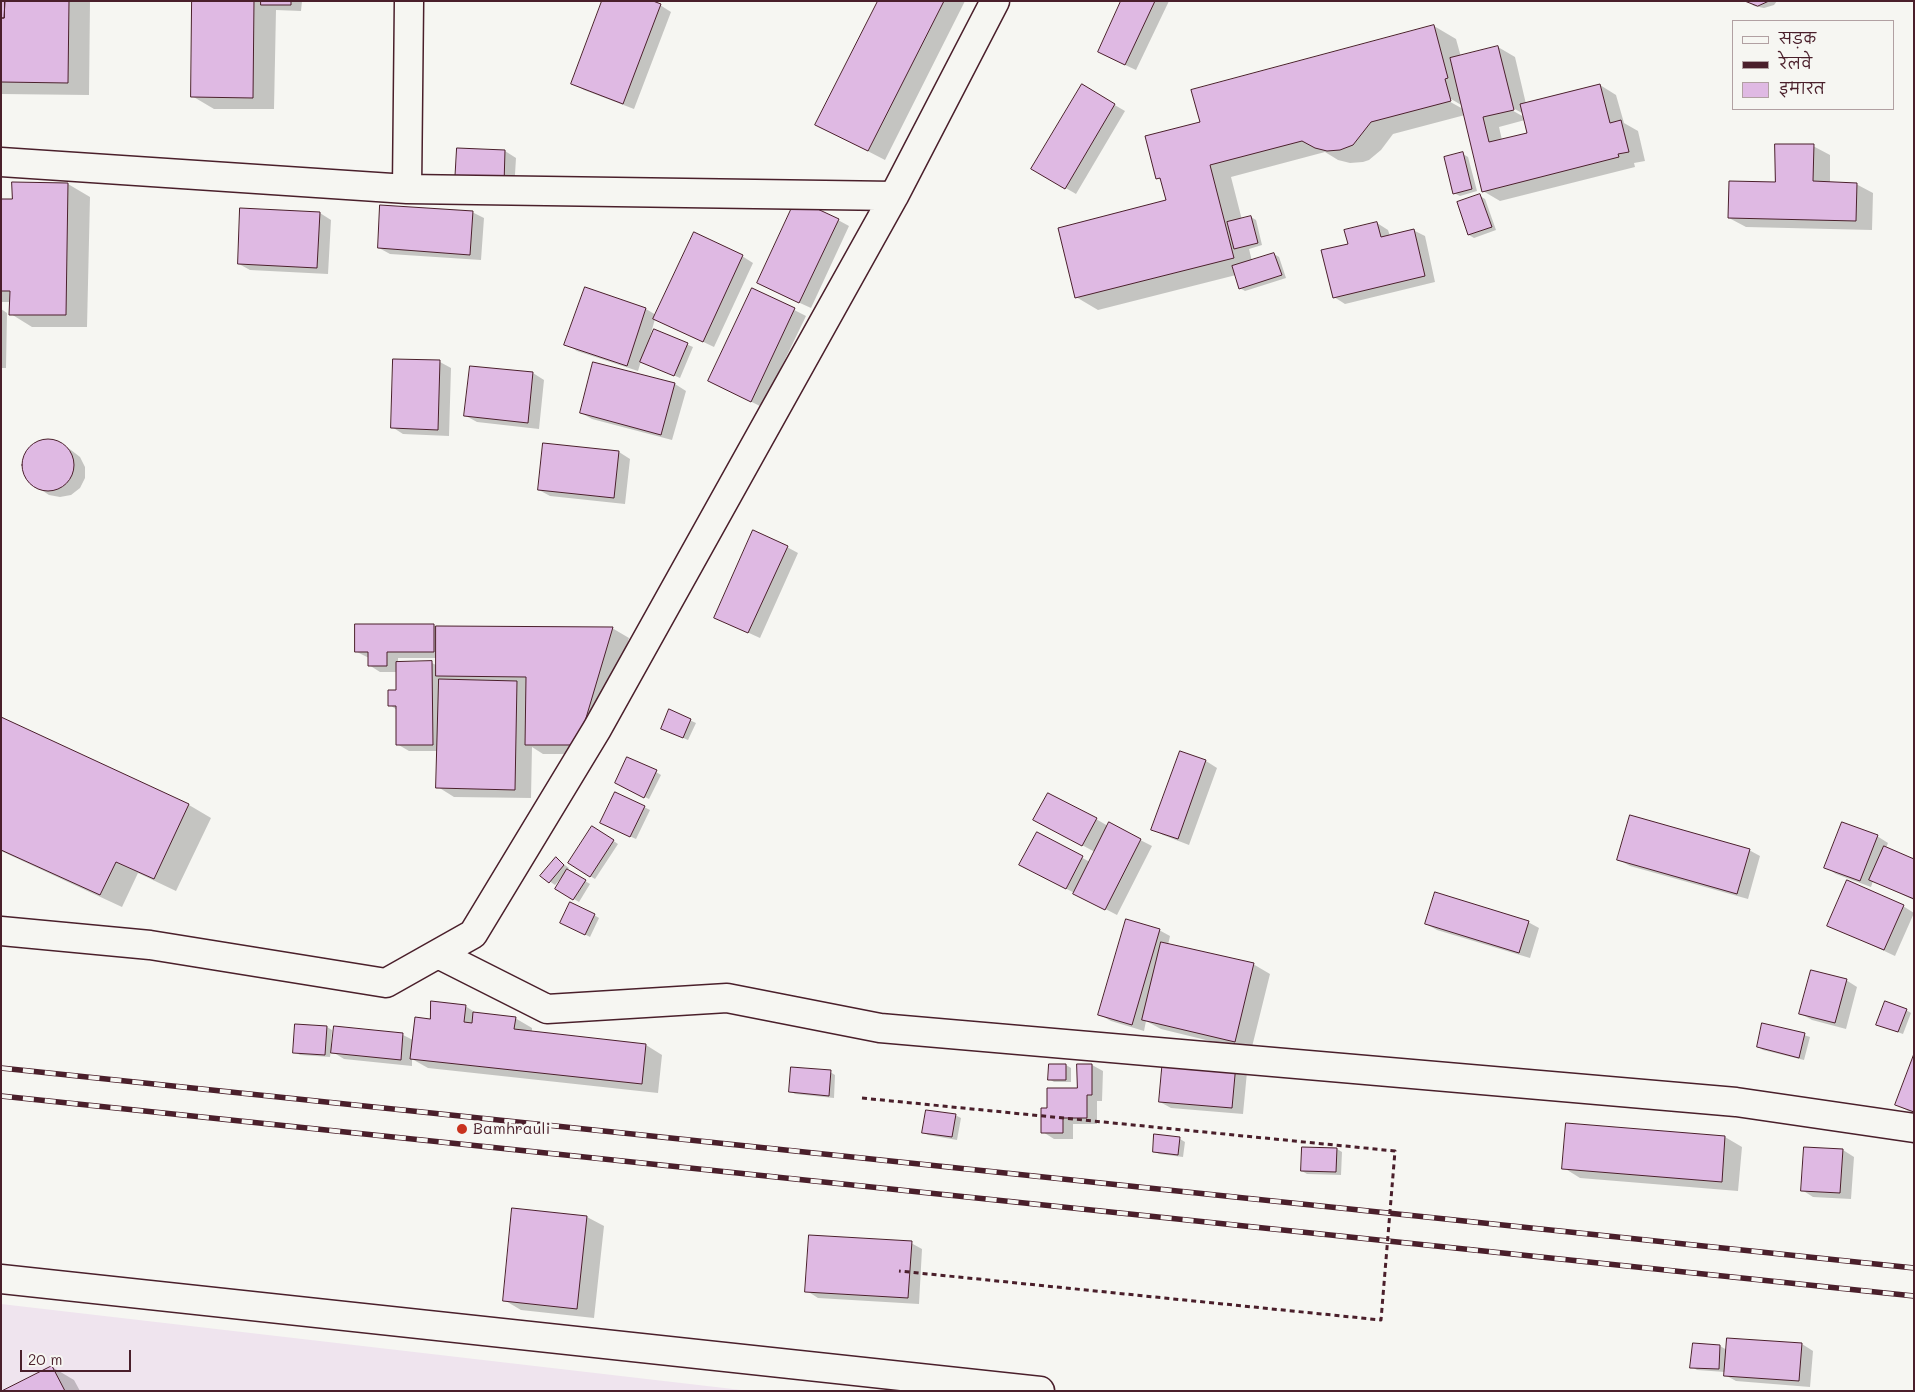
<!DOCTYPE html>
<html>
<head>
<meta charset="utf-8">
<style>
	body { margin:0 }
	#map { position:relative; width:1915px; height:1392px; overflow:hidden; background:#f6f6f2; font-family:Mali,"Playpen Sans Deva",sans-serif }
	canvas { display:block }
	.frame { position:absolute; inset:0; border:2px solid #4a1f2b; pointer-events:none }
	.legend { position:absolute; left:1732px; top:20px; width:162px; height:90px; box-sizing:border-box; background:#f6f6f2; border:1px solid #b1a0a2; margin:0; padding:6px 9px; list-style:none; font-size:15px; color:#4a1f2b }
	.legend li { display:flex; align-items:center; gap:10px; height:25px }
	.legend b { width:25px; border:1px solid #b1a0a2 }
	.scale { position:absolute; left:20px; top:1350px; width:111px; height:22px; box-sizing:border-box; border:2px solid #4a1f2b; border-top:0; padding-left:6px; font-size:15px; line-height:18px; white-space:nowrap; color:#4a1f2b; -webkit-text-stroke:4px #f6f6f2; paint-order:stroke }
</style>
</head>
<body>
<div id="map">
<canvas width="1915" height="1392"></canvas>
<div class="frame"></div>
<ul class="legend">
<li><b style="height:6px;background:#f6f6f2"></b>सड़क</li>
<li><b style="height:6px;background:#4a1f2b"></b>रेलवे</li>
<li><b style="height:14px;background:#dfb9e3"></b>इमारत</li>
</ul>
<div class="scale">20 m</div>
</div>
<script>
const g = document.querySelector('canvas').getContext('2d');
g.lineJoin = 'round';
function fill(path, color) { g.fillStyle = color; g.fill(path, 'evenodd'); }
function trace(path, color, width, dash) { g.strokeStyle = color; g.lineWidth = width; g.lineCap = dash ? 'butt' : 'round'; g.setLineDash(dash || []); g.stroke(path); }
function write(font, color, halo, rows, align = 'center') {
  g.font = font + ' Mali,sans-serif'; g.lineWidth = 5; g.setLineDash([]); g.textBaseline = 'middle'; g.strokeStyle = halo; g.fillStyle = color; for (const [text, x, y, turn = 0] of rows) {
    g.save(); g.translate(x, y); g.rotate((+turn || 0) * Math.PI / 180); g.textAlign = isNaN(turn) ? turn : align; if (halo) g.strokeText(text, 0, 0); g.fillText(text, 0, 0); g.restore();
  }
}
const built = new Path2D(`
	M 1,1304 L 750,1391 L 1,1391 Z`);
const shadow = new Path2D(`
	M 1,1 L 90,1 L 89,95 L 1,94 Z
	M 194,1 L 302,1 L 301,11 L 276,10 L 274,109 L 214,109 L 192,96 Z
	M 879,1 L 965,1 L 885,160 L 817,125 Z
	M 1123,1 L 1169,1 L 1136,70 L 1110,58 Z
	M 1747,1 L 1777,1 L 1774,5 L 1764,8 L 1754,6 Z
	M 660,5 L 671,12 L 634,109 L 584,90 L 573,83 Z
	M 1434,26 L 1456,39 L 1461,57 L 1498,47 L 1515,57 L 1526,104 L 1600,85 L 1616,95 L 1624,123 L 1638,131 L 1645,161 L 1634,163 L 1635,167 L 1500,201 L 1483,191 L 1465,115 L 1393,134 L 1381,150 L 1369,160 L 1363,162 L 1350,163 L 1338,160 L 1325,152 L 1231,177 L 1242,220 L 1251,217 L 1256,220 L 1262,245 L 1249,249 L 1252,261 L 1274,254 L 1279,257 L 1286,278 L 1245,291 L 1240,288 L 1236,275 L 1098,310 L 1076,297 L 1167,201 L 1162,181 L 1158,178 L 1202,123 ZM 1446,96 L 1463,106 L 1463,109 L 1445,99 ZM 1509,106 L 1524,114 L 1524,117 L 1508,108 ZM 1525,120 L 1529,134 L 1502,140 L 1499,127 Z
	M 1082,86 L 1125,111 L 1076,194 L 1033,169 Z
	M 1813,146 L 1830,155 L 1830,183 L 1856,184 L 1873,193 L 1872,230 L 1746,227 L 1729,218 L 1776,183 Z
	M 458,149 L 505,151 L 516,158 L 514,191 Z
	M 1463,154 L 1468,157 L 1477,191 L 1460,196 L 1454,193 Z
	M 68,184 L 90,197 L 87,327 L 32,327 L 11,314 L 11,302 L 1,302 L 1,200 L 13,200 Z
	M 1480,196 L 1485,199 L 1496,230 L 1474,238 L 1469,235 Z
	M 472,212 L 484,218 L 481,260 L 390,254 L 379,248 Z
	M 320,213 L 331,220 L 328,274 L 250,270 L 239,264 Z
	M 838,220 L 849,226 L 811,308 L 769,289 Z
	M 1377,223 L 1388,230 L 1390,236 L 1413,230 L 1425,236 L 1435,282 L 1345,304 L 1334,297 L 1349,245 Z
	M 742,256 L 753,263 L 714,347 L 655,319 L 649,340 L 650,340 L 655,331 L 693,347 L 680,378 L 641,361 L 638,371 L 577,351 L 566,344 L 646,309 L 656,315 Z
	M 753,289 L 806,316 L 762,407 L 709,381 Z
	M 1,309 L 7,313 L 6,368 L 1,368 Z
	M 394,360 L 440,362 L 451,368 L 449,436 L 403,434 L 392,427 Z
	M 594,364 L 675,384 L 686,391 L 672,440 L 592,419 L 581,413 Z
	M 533,373 L 544,380 L 539,429 L 477,422 L 466,416 Z
	M 48,440 L 59,443 L 71,450 L 80,457 L 85,467 L 85,478 L 80,488 L 71,495 L 60,497 L 49,495 L 28,481 L 23,471 L 23,460 L 28,450 L 37,443 Z
	M 619,452 L 630,459 L 625,504 L 550,496 L 539,490 Z
	M 787,547 L 798,553 L 760,638 L 716,618 Z
	M 433,625 L 437,627 L 612,628 L 629,638 L 595,754 L 543,754 L 532,747 L 531,798 L 454,797 L 438,787 L 438,751 L 409,751 L 397,744 L 397,710 L 390,705 L 397,692 L 397,672 L 380,672 L 369,665 L 369,658 L 357,652 ZM 398,658 L 438,658 L 438,666 L 432,663 L 398,663 Z
	M 670,711 L 696,723 L 688,740 L 667,731 Z
	M 1,718 L 189,805 L 211,818 L 176,891 L 138,873 L 122,907 L 1,851 Z
	M 1181,752 L 1206,761 L 1217,768 L 1189,845 L 1163,835 L 1152,829 Z
	M 656,772 L 661,775 L 649,799 L 622,786 Z
	M 644,807 L 650,810 L 636,839 L 607,826 Z
	M 1096,819 L 1108,826 L 1109,824 L 1152,846 L 1117,915 L 1032,871 L 1037,834 L 1090,862 L 1095,852 L 1046,826 Z
	M 597,830 L 618,844 L 595,879 L 590,876 Z
	M 1877,836 L 1888,843 L 1886,848 L 1914,860 L 1914,900 L 1873,881 L 1871,887 L 1836,874 L 1825,867 Z
	M 1749,850 L 1760,856 L 1748,899 L 1630,866 L 1619,860 Z
	M 556,859 L 569,868 L 567,870 L 590,884 L 579,902 L 557,889 L 564,877 L 563,876 L 555,885 L 542,876 Z
	M 1903,906 L 1914,913 L 1895,956 L 1829,925 Z
	M 594,915 L 599,918 L 590,937 L 567,925 Z
	M 1528,922 L 1539,928 L 1530,958 L 1437,930 L 1426,924 Z
	M 1159,930 L 1170,936 L 1168,945 L 1253,964 L 1270,974 L 1251,1051 L 1161,1029 L 1146,1021 L 1144,1031 L 1111,1021 L 1100,1015 Z
	M 1846,980 L 1857,987 L 1846,1029 L 1812,1020 L 1801,1014 Z
	M 465,1006 L 478,1014 L 515,1018 L 532,1028 L 532,1032 L 646,1045 L 662,1055 L 658,1093 L 428,1068 L 412,1059 L 412,1066 L 344,1059 L 331,1051 L 330,1057 L 300,1055 L 295,1052 L 296,1025 L 327,1027 L 332,1030 L 331,1044 L 334,1044 L 335,1027 L 403,1035 L 413,1040 L 431,1020 Z
	M 1906,1010 L 1911,1013 L 1903,1034 L 1883,1027 Z
	M 1804,1035 L 1810,1037 L 1804,1060 L 1763,1050 L 1758,1047 Z
	M 1914,1058 L 1914,1114 L 1897,1105 Z
	M 1050,1065 L 1066,1065 L 1071,1068 L 1071,1082 L 1054,1082 L 1049,1079 Z
	M 1092,1065 L 1103,1071 L 1102,1101 L 1097,1101 L 1097,1124 L 1073,1124 L 1073,1139 L 1054,1139 L 1043,1132 L 1078,1089 Z
	M 1235,1065 L 1247,1072 L 1243,1114 L 1171,1108 L 1160,1102 Z
	M 830,1072 L 835,1075 L 834,1098 L 795,1094 L 790,1091 Z
	M 955,1115 L 961,1118 L 957,1140 L 928,1135 L 923,1132 Z
	M 1567,1125 L 1725,1137 L 1742,1147 L 1738,1191 L 1580,1178 L 1564,1168 Z
	M 1180,1139 L 1185,1142 L 1183,1157 L 1159,1154 L 1154,1151 Z
	M 1805,1148 L 1843,1150 L 1854,1157 L 1851,1199 L 1813,1197 L 1802,1190 Z
	M 1337,1149 L 1342,1152 L 1341,1175 L 1307,1174 L 1302,1171 Z
	M 514,1210 L 587,1217 L 604,1226 L 594,1318 L 521,1310 L 504,1300 Z
	M 911,1243 L 922,1249 L 919,1304 L 818,1298 L 807,1291 Z
	M 1694,1344 L 1720,1346 L 1727,1350 L 1802,1344 L 1813,1351 L 1810,1387 L 1736,1381 L 1725,1375 L 1725,1372 L 1697,1370 L 1692,1367 Z
	M 52,1367 L 74,1380 L 80,1391 L 4,1391 Z`);
const building = new Path2D(`
	M 1,1 L 5,1 L 4,18 L 1,18 Z
	M 5,1 L 69,1 L 68,83 L 1,82 L 1,18 L 4,18 Z
	M 192,1 L 254,1 L 253,98 L 191,97 Z
	M 261,1 L 291,1 L 291,5 L 261,5 Z
	M 602,1 L 653,1 L 661,4 L 623,104 L 571,84 Z
	M 878,1 L 944,1 L 868,151 L 815,125 Z
	M 1121,1 L 1155,1 L 1125,65 L 1098,52 Z
	M 1745,1 L 1769,1 L 1758,6 Z
	M 1434,25 L 1448,78 L 1445,79 L 1451,101 L 1371,122 L 1353,145 L 1340,150 L 1327,151 L 1315,148 L 1302,141 L 1210,165 L 1234,258 L 1075,298 L 1058,228 L 1166,200 L 1160,178 L 1156,179 L 1145,136 L 1200,122 L 1191,90 Z
	M 1498,46 L 1514,110 L 1483,117 L 1489,142 L 1527,133 L 1520,104 L 1600,84 L 1610,123 L 1621,120 L 1629,152 L 1618,154 L 1619,157 L 1482,192 L 1450,58 Z
	M 1082,84 L 1115,104 L 1065,189 L 1031,169 Z
	M 1775,144 L 1814,144 L 1813,181 L 1857,183 L 1856,221 L 1728,218 L 1729,181 L 1775,182 Z
	M 457,148 L 505,150 L 504,185 L 455,183 Z
	M 1463,152 L 1472,189 L 1453,194 L 1444,157 Z
	M 12,182 L 68,183 L 66,315 L 9,315 L 10,291 L 1,291 L 1,199 L 12,199 Z
	M 1480,194 L 1492,227 L 1468,235 L 1457,202 Z
	M 796,199 L 839,219 L 799,303 L 757,283 Z
	M 380,205 L 473,211 L 470,255 L 378,248 Z
	M 240,208 L 320,212 L 317,268 L 238,264 Z
	M 1251,216 L 1258,243 L 1234,249 L 1227,222 Z
	M 1377,222 L 1381,237 L 1414,229 L 1425,276 L 1333,298 L 1321,250 L 1348,244 L 1344,230 Z
	M 694,232 L 743,255 L 703,342 L 653,319 Z
	M 1274,253 L 1282,275 L 1239,289 L 1232,266 Z
	M 585,287 L 646,308 L 627,366 L 564,345 Z
	M 752,288 L 795,308 L 751,402 L 708,381 Z
	M 654,329 L 688,343 L 674,376 L 640,362 Z
	M 393,359 L 440,360 L 438,430 L 391,428 Z
	M 593,362 L 675,383 L 661,435 L 580,413 Z
	M 470,366 L 533,372 L 528,423 L 464,416 Z
	M22 465a26 26 0 1 1 52 0a26 26 0 1 1-52 0Z
	M 543,443 L 619,451 L 614,498 L 538,490 Z
	M 753,530 L 788,546 L 748,633 L 714,618 Z
	M 355,624 L 434,624 L 434,652 L 387,652 L 387,666 L 368,666 L 368,652 L 355,652 Z
	M 436,626 L 613,627 L 578,745 L 525,745 L 526,677 L 436,676 Z
	M 432,661 L 433,745 L 396,745 L 396,706 L 388,706 L 388,690 L 396,690 L 396,662 Z
	M 439,679 L 517,681 L 515,790 L 436,788 Z
	M 669,709 L 691,719 L 683,738 L 661,729 Z
	M 1,717 L 189,804 L 154,879 L 116,862 L 100,895 L 1,850 Z
	M 1180,751 L 1206,760 L 1178,839 L 1151,830 Z
	M 627,757 L 657,770 L 644,798 L 615,783 Z
	M 615,792 L 645,806 L 630,837 L 600,823 Z
	M 1048,793 L 1097,818 L 1082,846 L 1033,820 Z
	M 1630,815 L 1750,849 L 1737,894 L 1617,860 Z
	M 1109,822 L 1141,839 L 1105,910 L 1073,894 Z
	M 1842,822 L 1878,835 L 1860,881 L 1824,868 Z
	M 592,826 L 614,840 L 590,877 L 568,863 Z
	M 1037,832 L 1083,856 L 1066,889 L 1019,865 Z
	M 1884,846 L 1914,859 L 1914,899 L 1869,880 Z
	M 556,857 L 564,865 L 549,883 L 540,876 Z
	M 567,869 L 586,880 L 573,900 L 555,889 Z
	M 1847,880 L 1904,905 L 1884,950 L 1827,926 Z
	M 1435,892 L 1529,921 L 1519,953 L 1425,924 Z
	M 570,902 L 595,914 L 585,935 L 560,923 Z
	M 1126,919 L 1160,929 L 1132,1025 L 1098,1015 Z
	M 1161,942 L 1254,963 L 1235,1042 L 1142,1020 Z
	M 1811,970 L 1847,979 L 1835,1023 L 1799,1014 Z
	M 431,1001 L 466,1005 L 464,1022 L 472,1023 L 473,1012 L 516,1017 L 514,1029 L 646,1044 L 642,1084 L 410,1059 L 415,1017 L 430,1019 Z
	M 1885,1001 L 1907,1009 L 1898,1032 L 1876,1025 Z
	M 1762,1023 L 1805,1033 L 1799,1058 L 1757,1047 Z
	M 295,1024 L 327,1026 L 325,1055 L 293,1053 Z
	M 334,1026 L 403,1033 L 401,1060 L 331,1053 Z
	M 1914,1054 L 1914,1112 L 1895,1105 Z
	M 1163,1058 L 1236,1064 L 1232,1108 L 1159,1102 Z
	M 1049,1064 L 1066,1064 L 1066,1080 L 1048,1080 Z
	M 1077,1064 L 1092,1064 L 1092,1095 L 1087,1095 L 1087,1118 L 1063,1118 L 1063,1133 L 1041,1133 L 1041,1108 L 1047,1108 L 1047,1088 L 1077,1088 Z
	M 791,1067 L 831,1070 L 829,1096 L 789,1092 Z
	M 926,1110 L 956,1114 L 952,1137 L 922,1133 Z
	M 1566,1123 L 1725,1136 L 1722,1182 L 1562,1169 Z
	M 1154,1134 L 1180,1137 L 1178,1155 L 1153,1152 Z
	M 1302,1147 L 1337,1148 L 1336,1172 L 1301,1171 Z
	M 1804,1147 L 1843,1149 L 1840,1193 L 1801,1191 Z
	M 512,1208 L 587,1216 L 577,1309 L 503,1301 Z
	M 809,1235 L 912,1241 L 908,1298 L 805,1292 Z
	M 1727,1338 L 1802,1343 L 1799,1381 L 1724,1376 Z
	M 1693,1343 L 1720,1345 L 1719,1369 L 1690,1368 Z
	M 52,1366 L 65,1391 L 2,1391 Z`);
const street = new Path2D(`
	M 1,162 L 407,189 L 894,196
	M 407,189 L 409,1
	M 1,931 L 150,945 L 386,983 L 473,934 L 597,729 L 894,196 L 995,1
	M 438,954 L 547,1009 L 727,998 L 880,1028 L 1736,1102 L 1914,1128`);
const secondary = new Path2D(`
	M 1,1279 L 1040,1391`);
const rail = new Path2D(`
	M 1,1068 L 1914,1268
	M 1,1096 L 1914,1296`);
const pathBridge = new Path2D(`
	M 862,1098 L 1395,1151 L 1381,1320 L 899,1271`);
const markers = [
	[462,1129,6,"#c8321e"]
];
const poiNames = [
	["Bamhrauli",473,1129]
];
fill(built, '#efe4ee');
fill(shadow, '#0003');
fill(building, '#dfb9e3');
trace(building, '#4a1f2b', 1);
trace(street, '#4a1f2b', 31);
trace(secondary, '#4a1f2b', 31);
trace(street, '#f6f6f2', 28);
trace(secondary, '#f6f6f2', 28);
trace(rail, '#4a1f2b', 5.5);
trace(rail, '#f6f6f2', 4, [11]);
trace(pathBridge, '#4a1f2b', 3, [5, 4]);
for (const [x, y, r, color] of markers) { const dot = new Path2D(); dot.arc(x, y, r, 0, 2 * Math.PI); g.fillStyle = color; g.fill(dot); trace(dot, '#f6f6f2', 2); }
write('16px', '#4a1f2b', '#f6f6f2', poiNames, 'left');
</script>
</body>
</html>
